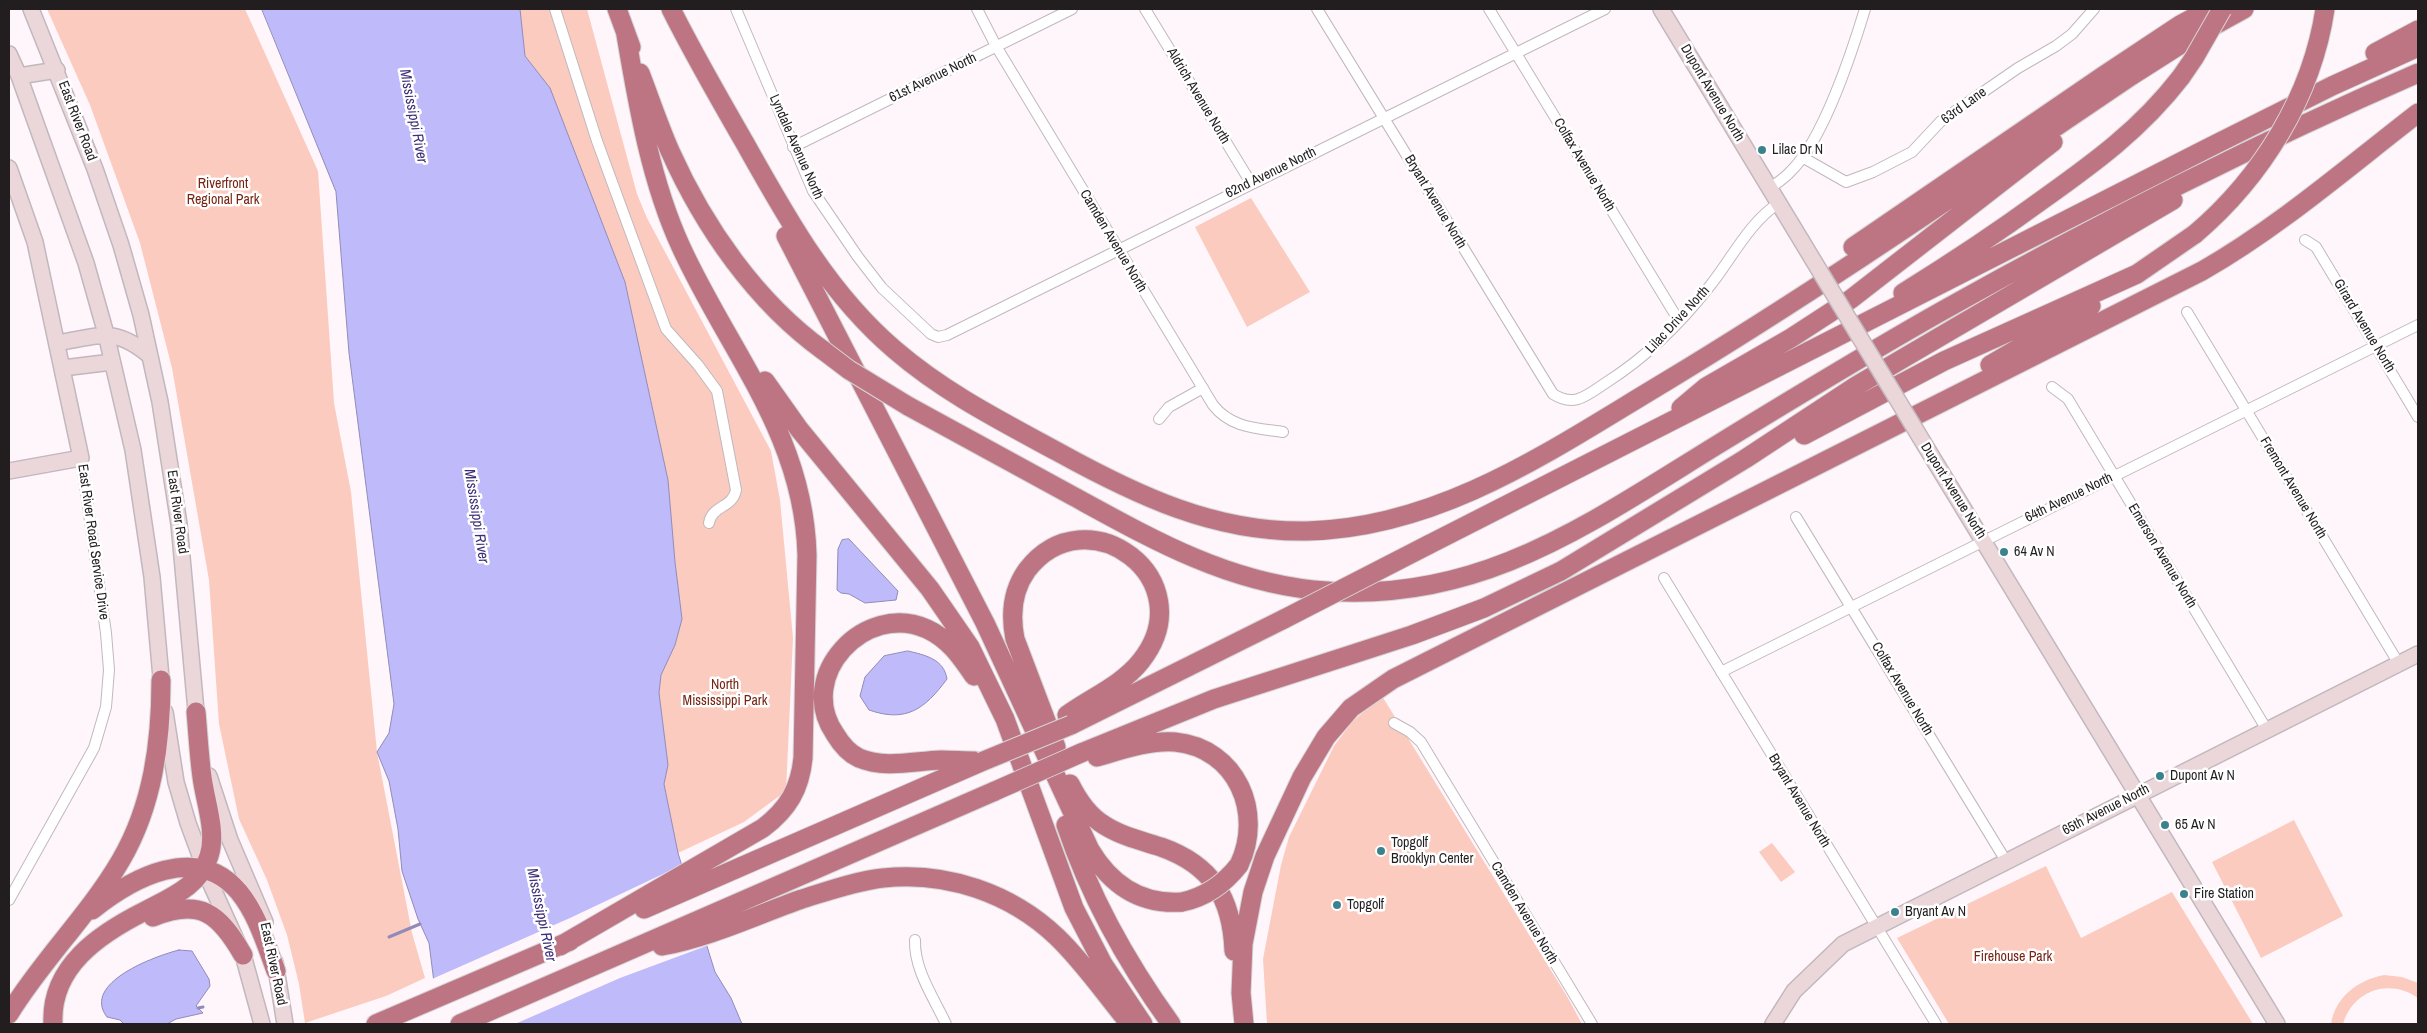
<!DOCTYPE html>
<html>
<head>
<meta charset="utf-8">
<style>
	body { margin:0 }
	#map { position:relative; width:2427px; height:1033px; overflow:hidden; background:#fef6fb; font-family:"Archivo Narrow",sans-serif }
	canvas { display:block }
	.frame { position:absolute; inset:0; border:10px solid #221e20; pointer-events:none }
</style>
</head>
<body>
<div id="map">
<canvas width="2427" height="1033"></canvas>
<div class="frame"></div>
</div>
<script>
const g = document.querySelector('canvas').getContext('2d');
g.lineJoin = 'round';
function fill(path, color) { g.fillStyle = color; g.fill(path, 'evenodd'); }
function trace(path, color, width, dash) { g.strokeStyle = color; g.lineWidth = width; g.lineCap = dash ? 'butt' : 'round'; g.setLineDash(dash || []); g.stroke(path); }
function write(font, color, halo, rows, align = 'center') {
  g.font = font + ' "Archivo Narrow",sans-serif'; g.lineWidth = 5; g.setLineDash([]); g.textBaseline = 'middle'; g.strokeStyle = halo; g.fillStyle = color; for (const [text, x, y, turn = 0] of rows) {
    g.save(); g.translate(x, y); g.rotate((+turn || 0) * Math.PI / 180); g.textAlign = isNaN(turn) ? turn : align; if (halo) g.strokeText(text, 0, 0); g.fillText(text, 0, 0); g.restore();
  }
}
const green = new Path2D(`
	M 47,9 L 245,9 L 318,171 L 334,403 L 351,492 L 377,752 L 412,933 L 425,978 L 386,996 L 305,1023 L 299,984 L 287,935 L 267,880 L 239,819 L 219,724 L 209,580 L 172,368 L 140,243 L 90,105 Z
	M 520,9 L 587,9 L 637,194 L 647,218 L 771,451 L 780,500 L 793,638 L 786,791 L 744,822 L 678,853 L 664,784 L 668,765 L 659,693 L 661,675 L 675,645 L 682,619 L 675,562 L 668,480 L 625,282 L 550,89 L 525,56 Z
	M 1251,198 L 1310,292 L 1247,327 L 1195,227 Z
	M 1382,696 L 1568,998 L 1582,1024 L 1267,1024 L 1263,959 L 1281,865 L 1289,837 L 1334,746 L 1352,722 Z
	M 2294,820 L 2343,916 L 2261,958 L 2212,862 Z
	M 1772,843 L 1795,872 L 1781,882 L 1759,852 Z
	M 2046,866 L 2081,938 L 2172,892 L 2253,1024 L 1949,1024 L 1897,938 Z
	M 2384,975 L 2402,977 L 2418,983 L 2418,998 C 2390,978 2353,990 2343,1024 L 2331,1024 C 2335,997 2358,980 2384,975 Z`);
const water = new Path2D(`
	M 262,9 L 520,9 L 525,56 L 550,88 L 625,282 L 668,480 L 675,562 L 682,619 L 675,645 L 661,675 L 659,693 L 668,765 L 664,784 L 678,853 L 715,972 L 731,998 L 742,1024 L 447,1024 L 437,1006 L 429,943 L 418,919 L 402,871 L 398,829 L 389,781 L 377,752 L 389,733 L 394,704 L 349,353 L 336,192 Z
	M 849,539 L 898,591 L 896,600 L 865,603 L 849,594 L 841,593 L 837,590 L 838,549 L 842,540 Z
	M 908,651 C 925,655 944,659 947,679 C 925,709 906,723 869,710 L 860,696 L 865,677 L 884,656 Z
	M 179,950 L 192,951 L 209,979 L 210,986 L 196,1006 L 203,1013 L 176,1019 L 167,1024 L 124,1024 L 120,1020 L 107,1017 C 81,983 155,956 179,950 Z`);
const pier = new Path2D(`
	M 684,864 L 709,945 L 620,978 L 515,1024 L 445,1024 L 435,1007 L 432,979 L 570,918 Z`);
const stream = new Path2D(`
	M 389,937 L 420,924
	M 198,1008 L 203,1007`);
const street = new Path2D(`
	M 555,9 L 597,141 L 666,329 L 698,365 L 717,391 L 736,490 C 733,508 712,505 709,523
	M 736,9 L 813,191 L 858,257 L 882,288 L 931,334 L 938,337 L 947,335 L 1605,9
	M 977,9 L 996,46 L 1213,405 C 1231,428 1256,428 1283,432
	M 1145,9 L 1251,183
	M 1317,9 L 1553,394 C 1575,408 1587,395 1607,382 C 1646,357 1680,324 1709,287 C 1731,260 1749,222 1779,203
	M 1489,9 L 1679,321
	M 793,147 L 1072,9
	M 1802,157 L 1846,182 L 1873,172 L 1912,152 L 1941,121 L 2018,68 L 2056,46 L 2072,34 L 2094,9
	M 1770,188 C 1777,183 1785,178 1791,171 C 1823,140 1852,52 1865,9
	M 2305,240 L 2316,247 L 2418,417
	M 2187,312 L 2399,664
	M 2052,387 L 2068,399 L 2267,730
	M 1159,419 L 1169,407 L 1203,388
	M 1796,517 L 2006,861
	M 1664,578 L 1936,1024
	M 1721,672 L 2418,325
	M 1394,723 L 1410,732 L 1421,742 L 1592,1024
	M 9,900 L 94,748 L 106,707 L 109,670 L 106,633 L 81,458
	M 915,940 C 914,970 934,998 946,1024`);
const secondary = new Path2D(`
	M 31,9 L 95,169 L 121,245 L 141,315 L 160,402 L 179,524 L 197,722
	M 1661,9 L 1801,240
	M 9,54 L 19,76 L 86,263 L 106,334 L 133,450 L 152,577 L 162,689
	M 19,76 L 57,70
	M 9,168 L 35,242 L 81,458 L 9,471
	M 57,343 C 100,336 114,326 150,356
	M 63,368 L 112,362
	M 1926,447 L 2277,1024
	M 165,712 L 176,782 L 188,823 L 209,880 L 243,955 L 262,1024
	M 209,776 L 230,840 L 265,922
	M 275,962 L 285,1024
	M 1773,1024 L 1794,991 L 1843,944 L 2418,654`);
const highway = new Path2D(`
	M 617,9 L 631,47
	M 671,9 C 694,55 720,100 746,145 C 788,220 829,294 895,350 C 945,393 1001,421 1058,452 C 1136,495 1215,533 1307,531 C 1441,528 1553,449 1665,382 C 1824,286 1977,180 2131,76 L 2186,41 L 2244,9
	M 2375,53 L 2418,30
	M 640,73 C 650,99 659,126 670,151 C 704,227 756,302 824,351
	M 786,236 L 985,623 L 1090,850 C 1111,885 1141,905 1182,902
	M 1853,247 L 2103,76 L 2180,25 L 2210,9
	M 1903,293 C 1950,264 1997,233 2042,200 C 2094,163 2141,129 2181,77
	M 1990,365 L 2091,306
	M 765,381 L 799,429 L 930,589 L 970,647 L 1005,719 L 1074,908 L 1103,964 L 1143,1024
	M 908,406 C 962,436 1017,465 1071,495 C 1150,538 1222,580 1313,590 C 1475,607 1587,525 1717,445 C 1792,399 1866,354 1942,311 C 2097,224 2255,144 2418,73
	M 1681,408 L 1706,387 L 1791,338 L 1851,299 L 2053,142
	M 1804,435 L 1944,361 L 2137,274 L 2195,234
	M 1428,545 L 2212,146 L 2332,86 L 2418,47
	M 974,676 C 961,657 949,639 927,629 C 865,601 795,676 835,734 C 841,744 848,753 859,758 C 885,769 914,761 941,760 C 952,760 964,761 975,761
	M 1071,725 L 1284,619
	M 1056,747 L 1015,639 C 1010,614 1012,591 1027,570 C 1087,492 1205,580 1141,661 C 1122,685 1092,697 1067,715
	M 1081,753 L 1214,699 L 1412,635 L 1484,608 L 1561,571 L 1745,459 L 1856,386 L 2173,200
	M 1097,757 C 1121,750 1150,740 1175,742 C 1237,748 1264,813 1239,865
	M 1070,784 C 1078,800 1089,816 1104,825 C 1121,836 1142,841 1161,847 C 1212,865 1232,898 1234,951
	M 1066,825 C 1090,897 1127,963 1171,1024
	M 644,909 L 981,762
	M 92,910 C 132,878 197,842 239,892 C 257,914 266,944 276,971
	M 153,917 C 200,898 219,913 243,955
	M 560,946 L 763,828 C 788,809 800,789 803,758 L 807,555 C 804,434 729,352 681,247 C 651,182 638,106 626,35
	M 662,946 C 711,937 756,915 802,899 C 828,891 856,881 883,878 C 946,871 1011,893 1057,937 C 1082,961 1103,991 1125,1018
	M 9,1014 C 42,960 89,915 121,860 C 153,805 161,742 161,680
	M 53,1024 C 50,967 99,934 145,911 C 171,897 200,886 209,856 C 217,832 205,801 202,777 C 199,755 198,734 196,712
	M 376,1024 L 570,941
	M 460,1024 L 995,791
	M 1244,1024 L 1241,993 L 1243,944 L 1253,892 L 1265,856 L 1302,777 L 1326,737 L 1351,708 L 1393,679 L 2202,271 C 2279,227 2348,167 2418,113`);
const secondaryBridge = new Path2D(`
	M 1801,240 L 1926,447`);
const highwayBridge = new Path2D(`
	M 2181,77 L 2194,58 L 2222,9
	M 2195,234 C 2262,177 2312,96 2325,9
	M 824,351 L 849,370 L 908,406
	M 1284,619 L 1428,545
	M 981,762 L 1071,725
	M 995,791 L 1081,753
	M 1182,902 C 1206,897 1224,884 1239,865`);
const markers = [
	[1762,150,5,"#3c828d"],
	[2004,552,5,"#3c828d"],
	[2160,776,5,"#3c828d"],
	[2165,825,5,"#3c828d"],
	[1381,851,5,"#3c828d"],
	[2184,894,5,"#3c828d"],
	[1337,905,5,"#3c828d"],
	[1895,912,5,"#3c828d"]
];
const streetNames = [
	["61st Avenue North",933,78,-26],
	["Dupont Avenue North",1712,93,59],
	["Aldrich Avenue North",1198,96,59],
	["63rd Lane",1964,106,-36],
	["East River Road",77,121,69],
	["Lyndale Avenue North",796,147,66],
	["Colfax Avenue North",1584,165,59],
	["62nd Avenue North",1271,173,-26],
	["Bryant Avenue North",1435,202,59],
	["Camden Avenue North",1113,241,59],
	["Lilac Drive North",1678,320,-47],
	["Girard Avenue North",2364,326,59],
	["Fremont Avenue North",2293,488,59],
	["Dupont Avenue North",1953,491,58],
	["64th Avenue North",2069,498,-26],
	["East River Road",177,512,82],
	["East River Road Service Drive",93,542,82],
	["Emerson Avenue North",2162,556,59],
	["Colfax Avenue North",1902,689,59],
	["Bryant Avenue North",1799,801,59],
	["65th Avenue North",2106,810,-27],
	["Camden Avenue North",1524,913,59],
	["East River Road",273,964,78]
];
const poiNames = [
	["Lilac Dr N",1772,150],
	["64 Av N",2014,552],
	["Dupont Av N",2170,776],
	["65 Av N",2175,825],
	["Topgolf",1391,843],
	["Brooklyn Center",1391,859],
	["Fire Station",2194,894],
	["Topgolf",1347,905],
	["Bryant Av N",1905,912]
];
const parkNames = [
	["Riverfront",223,184],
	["Regional Park",223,200],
	["North",725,685],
	["Mississippi Park",725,701],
	["Firehouse Park",2013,957]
];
const waterNames = [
	["Mississippi River",413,116,79],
	["Mississippi River",476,516,81],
	["Mississippi River",541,915,78]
];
fill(green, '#fbcbbf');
fill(water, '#bfbaf9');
trace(water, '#908bb8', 1);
fill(pier, '#fef6fb');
trace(stream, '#908bb8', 3);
trace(street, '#c1b8be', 12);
trace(secondary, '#c1b8be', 18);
trace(highway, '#d7d6d7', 21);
trace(street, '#fff', 10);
trace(secondary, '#ebd6da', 15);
trace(highway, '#bd7584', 19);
trace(secondaryBridge, '#c1b8be', 18, []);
trace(highwayBridge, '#d7d6d7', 21, []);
trace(secondaryBridge, '#ebd6da', 15);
trace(highwayBridge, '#bd7584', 19);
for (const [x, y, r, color] of markers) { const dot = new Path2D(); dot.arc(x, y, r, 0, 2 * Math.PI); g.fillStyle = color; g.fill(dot); trace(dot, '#fff', 2); }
write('14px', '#221e20', '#fff', streetNames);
write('14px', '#221e20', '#fff', poiNames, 'left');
write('14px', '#752312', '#fff', parkNames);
write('italic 15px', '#3d2f77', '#fff', waterNames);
</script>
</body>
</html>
